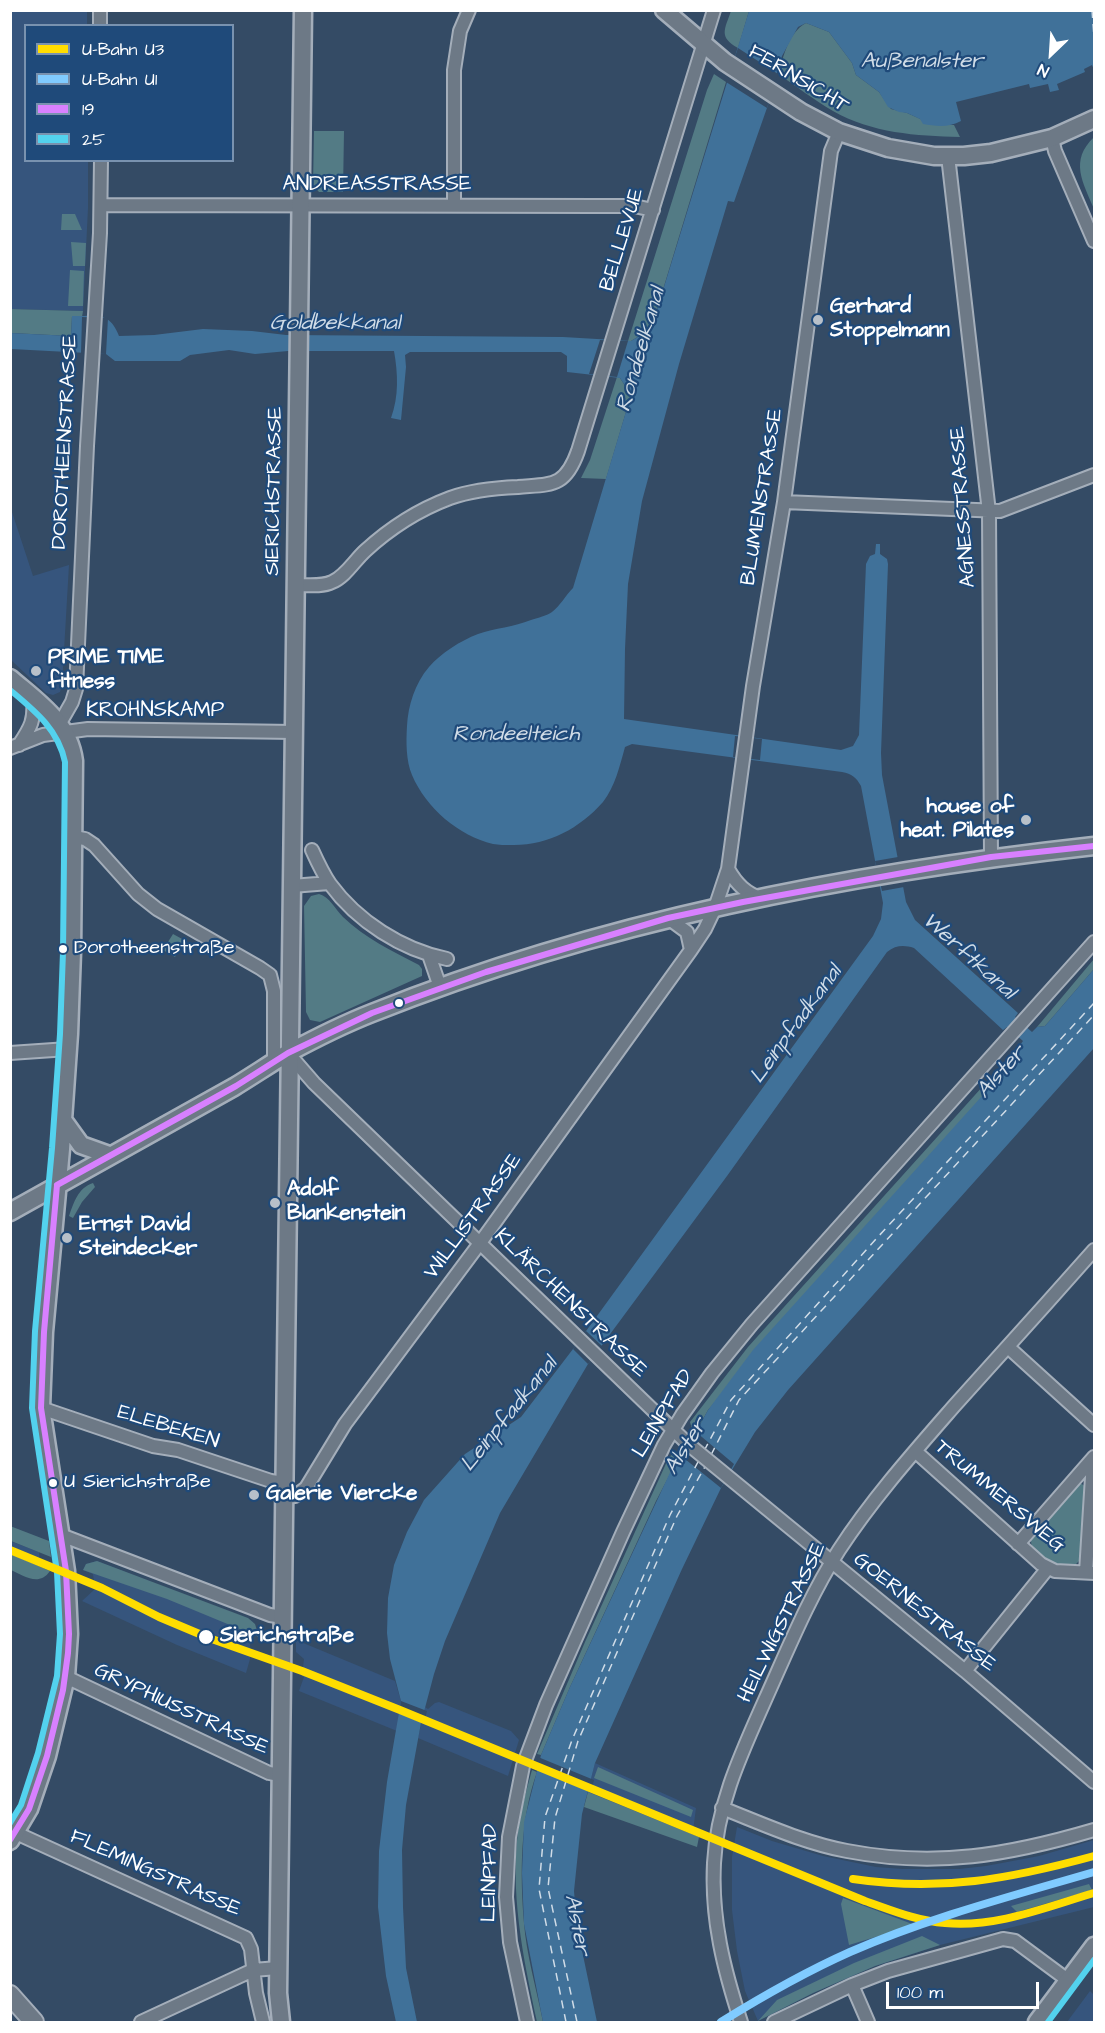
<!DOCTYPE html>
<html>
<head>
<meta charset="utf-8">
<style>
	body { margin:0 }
	#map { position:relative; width:1105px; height:2033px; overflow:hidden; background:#344b65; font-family:"Architects Daughter",sans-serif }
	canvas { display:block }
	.frame { position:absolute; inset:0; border:12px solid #fff; pointer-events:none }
	.legend { position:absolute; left:24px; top:24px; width:210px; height:138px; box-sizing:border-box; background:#1f4a7a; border:2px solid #7992af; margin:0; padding:8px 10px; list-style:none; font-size:18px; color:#fff }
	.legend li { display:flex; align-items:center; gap:12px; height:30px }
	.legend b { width:30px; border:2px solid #7992af }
	.north { position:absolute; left:1021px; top:24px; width:60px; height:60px; -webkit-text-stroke:4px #1f4a7a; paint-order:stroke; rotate:205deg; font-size:16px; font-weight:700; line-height:24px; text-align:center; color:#fff }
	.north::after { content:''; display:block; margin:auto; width:21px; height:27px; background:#fff; clip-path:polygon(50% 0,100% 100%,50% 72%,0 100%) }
	.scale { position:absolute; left:886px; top:1982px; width:153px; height:27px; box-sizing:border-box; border:3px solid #fff; border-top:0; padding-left:8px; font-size:18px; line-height:21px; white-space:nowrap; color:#fff; -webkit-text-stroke:4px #1f4a7a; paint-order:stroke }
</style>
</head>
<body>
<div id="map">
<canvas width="1105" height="2033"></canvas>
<div class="frame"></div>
<ul class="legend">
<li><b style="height:8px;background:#fd0"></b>U-Bahn U3</li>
<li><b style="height:8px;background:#80cbff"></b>U-Bahn U1</li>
<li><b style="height:8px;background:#d880ff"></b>19</li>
<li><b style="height:8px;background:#53d2ee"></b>25</li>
</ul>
<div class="north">N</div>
<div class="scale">100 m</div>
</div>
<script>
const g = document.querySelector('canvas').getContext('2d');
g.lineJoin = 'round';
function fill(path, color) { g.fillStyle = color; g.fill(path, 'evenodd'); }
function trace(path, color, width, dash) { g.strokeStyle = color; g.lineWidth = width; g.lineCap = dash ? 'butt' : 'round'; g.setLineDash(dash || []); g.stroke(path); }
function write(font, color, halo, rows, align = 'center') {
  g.font = font + ' "Architects Daughter",sans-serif'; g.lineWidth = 4.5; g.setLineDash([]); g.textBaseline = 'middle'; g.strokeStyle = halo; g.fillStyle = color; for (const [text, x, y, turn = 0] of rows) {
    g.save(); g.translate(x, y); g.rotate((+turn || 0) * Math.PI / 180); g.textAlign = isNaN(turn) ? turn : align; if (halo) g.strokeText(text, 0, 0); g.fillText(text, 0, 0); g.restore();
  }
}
const built = new Path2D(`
	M 11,11 L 87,11 L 87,25 L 26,26 L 26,160 L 88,161 L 88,208 L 83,311 L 11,309 Z
	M 10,506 L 33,576 L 69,565 L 62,685 L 60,692 L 53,695 L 46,693 L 11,660 Z
	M 10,1541 L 39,1552 L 40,1566 L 11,1554 Z
	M 97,1561 L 252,1621 L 259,1637 L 250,1634 L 250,1659 L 246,1673 L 177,1645 L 82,1601 L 95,1589 L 93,1574 L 83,1570 L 86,1564 Z
	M 296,1640 L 395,1681 L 401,1701 L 397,1731 L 299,1691 L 304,1677 L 302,1676 L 304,1659 L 296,1652 Z
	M 439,1702 L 511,1731 L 519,1740 L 508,1776 L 418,1738 L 425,1707 L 428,1709 L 435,1703 Z
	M 595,1763 L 696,1808 L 692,1839 L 586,1797 Z
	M 737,1827 L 772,1841 L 823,1856 L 876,1867 L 903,1869 L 959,1869 L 986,1866 L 1039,1856 L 1094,1840 L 1094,1907 L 940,1945 L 875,1966 L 813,1993 L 758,2021 L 745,1991 L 737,1951 L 732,1910 L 732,1857 Z
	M 1090,1991 L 1094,1995 L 1094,2022 L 1067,2022 Z`);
const green = new Path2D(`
	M 731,11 L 749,11 L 738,48 C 718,37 725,29 731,11 Z
	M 806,23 L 829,32 L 852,63 L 856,75 L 879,92 L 891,109 L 907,113 L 934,125 L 954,125 L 960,137 C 916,136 872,133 833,111 C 814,100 796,86 778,74 C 784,56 788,33 806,23 Z
	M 714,74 L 726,82 L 651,329 L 631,341 L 628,341 L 707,90 Z
	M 314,131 L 344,131 L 343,192 L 319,192 L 313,185 Z
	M 1094,137 L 1094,209 C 1083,182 1069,161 1094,137 Z
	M 62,214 L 75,214 L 82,230 L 61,230 Z
	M 71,242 L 86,243 L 85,266 L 73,266 Z
	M 70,270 L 84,271 L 83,306 L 68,306 Z
	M 10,309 L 83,311 L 82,317 L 72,316 L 71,336 L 11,333 Z
	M 617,377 L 620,378 L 631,395 L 606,479 L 581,478 L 590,460 Z
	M 319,894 C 330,897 335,909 343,917 C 365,938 392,951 419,965 L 422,969 L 422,976 L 320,1022 L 310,1020 L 306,1012 L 304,906 L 311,896 Z
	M 173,934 L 184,940 L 175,957 L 163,950 Z
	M 1094,959 L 1094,969 L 1045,1026 L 1037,1027 Z
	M 1020,1045 L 1019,1055 L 708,1410 L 696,1432 L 692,1429 L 690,1422 L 748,1347 Z
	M 93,1183 L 95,1187 L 82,1202 L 73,1218 L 69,1216 C 74,1202 78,1188 93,1183 Z
	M 674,1453 L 680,1455 L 656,1501 L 570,1687 L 541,1755 L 537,1754 L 585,1642 L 669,1457 Z
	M 1080,1483 L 1085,1486 L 1082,1558 L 1075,1565 C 1058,1568 1030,1560 1031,1539 Z
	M 10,1526 L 49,1541 L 51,1557 L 11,1541 Z
	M 11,1554 L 50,1571 C 39,1587 24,1576 11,1570 Z
	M 97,1561 L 248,1618 L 255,1624 L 259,1637 L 167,1599 L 83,1570 L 86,1564 Z
	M 598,1767 L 693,1810 L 691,1817 L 594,1778 Z
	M 532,1770 L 537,1772 C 520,1819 520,1873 524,1923 C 526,1953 537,1991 543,2022 L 537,2022 C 523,1957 509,1891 519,1824 C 522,1806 527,1788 532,1770 Z
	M 588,1792 L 699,1837 L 697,1847 L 584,1807 Z
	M 1089,1884 L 1092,1890 L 1017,1912 L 1011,1906 Z
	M 843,1898 L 915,1925 L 849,1945 L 841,1904 Z
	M 922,1936 L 940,1945 L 875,1966 L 813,1993 L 758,2021 L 777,2000 L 854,1963 Z`);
const water = new Path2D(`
	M 749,11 L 1094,11 L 1094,70 L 1092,65 L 1084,69 L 1085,72 L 1057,84 L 1059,90 L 1050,92 L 1048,84 L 1030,88 L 1029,84 L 956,102 L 961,121 C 949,128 935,126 923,124 L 920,119 L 907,113 L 899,112 L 888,107 L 879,92 L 856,75 L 852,63 L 829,32 L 806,23 L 798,27 L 782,56 L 768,105 L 734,202 L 728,201 L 679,364 L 642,501 L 628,584 L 625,649 L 624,719 L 841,750 L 853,746 L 859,735 L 866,564 L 870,556 L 875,554 L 876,544 L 880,544 L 880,554 L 887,559 L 888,564 L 881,753 L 882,775 L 906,902 L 915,920 L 1018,1013 L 1015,1017 L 1032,1032 L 1037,1027 L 1045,1026 L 1094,969 L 1094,1048 L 788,1390 L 755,1432 L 721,1488 L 682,1569 L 595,1763 L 582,1814 L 574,1891 L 576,1916 L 575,1917 L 597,2022 L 543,2022 L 524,1924 L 522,1873 L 524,1822 L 541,1755 L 570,1687 L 674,1464 L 696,1432 L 708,1410 L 753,1350 L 1019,1055 L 1020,1045 L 1023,1041 L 1007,1027 L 1003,1030 L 914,948 C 904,945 896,945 887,952 L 727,1176 L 588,1364 L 500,1513 L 445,1641 L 434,1674 L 421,1723 L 406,1805 L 402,1850 L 403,1907 L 406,1968 L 417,2022 L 396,2022 L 386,1976 L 378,1907 L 379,1851 L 387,1782 L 401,1701 L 390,1659 L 387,1633 L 388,1598 L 394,1565 L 407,1532 L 424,1500 L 465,1454 L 521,1417 L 573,1349 L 873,936 L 881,919 L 883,903 L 861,786 C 856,777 852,774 842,772 L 632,744 L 625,747 C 620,765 615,787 603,802 C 579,829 547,846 511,845 C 505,845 499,845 493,844 C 459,836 426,808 412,775 C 406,761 406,742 407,726 C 408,706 415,683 429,667 C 441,653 460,641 478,634 C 495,628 514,627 531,620 C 537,618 546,616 552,612 C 560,606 566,595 573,588 L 631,395 L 620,378 L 567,372 L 567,356 L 561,352 L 410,352 L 405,355 L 406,367 L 401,420 L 391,418 C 399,396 398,374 394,351 L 288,351 L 255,354 L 229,350 L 190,355 L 180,361 L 115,361 L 106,354 L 11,349 L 10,333 L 71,336 L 72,316 C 95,317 109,310 119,336 L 154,335 L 203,329 L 252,331 L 286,335 L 563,337 L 631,341 L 651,329 Z`);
const pier = new Path2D(`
	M 738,48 L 778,74 L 767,108 L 726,82 Z
	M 82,317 L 108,318 L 106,354 L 81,353 Z
	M 600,340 L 628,341 L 617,377 L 589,374 Z
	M 735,736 L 762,739 L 760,760 L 733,757 Z
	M 898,857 L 904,887 L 882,891 L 875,861 Z
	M 586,1331 L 602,1346 L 588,1364 L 573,1349 Z
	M 696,1432 L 734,1464 L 721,1488 L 680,1455 Z
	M 401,1701 L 427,1711 L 424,1724 L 399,1713 Z
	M 538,1757 L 594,1780 L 591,1792 L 535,1769 Z`);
const ferry = new Path2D(`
	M 1092,10 L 1094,37
	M 704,1451 L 731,1400 L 876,1239 L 1094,1003
	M 711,1455 L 739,1400 L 1094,1015
	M 566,2022 L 539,1889 L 545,1817 L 572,1740 L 670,1515 L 699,1460
	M 577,2022 L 548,1888 L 555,1818 L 578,1741 L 677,1516 L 706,1465`);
const street = new Path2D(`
	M 100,10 L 100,26
	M 1052,138 L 1055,151 L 1094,241
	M 948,156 L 989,512 L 991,857
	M 101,205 L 597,206 L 634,206 L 653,210
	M 454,205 L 454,70 L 460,31 L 469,10
	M 784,502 L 1000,511 L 1094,475
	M 296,585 C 307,585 322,587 332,582 C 345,577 355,560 365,551 C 390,528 418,510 450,498 C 472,490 495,488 518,487 C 551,484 565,488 578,451 L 714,10
	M 60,723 L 72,702 L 76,689 L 87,446 L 100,233 L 101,160
	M 19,745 C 31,727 35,720 33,698
	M 10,748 L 43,735 L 88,729 L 294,732
	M 74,837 L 85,839 L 94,845 L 138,894 L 157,909 L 260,968 L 270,975 L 274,991 L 274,1063
	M 312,850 C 317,861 323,874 330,884 C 357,921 402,950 447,959
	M 728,869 C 737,885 746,893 762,899
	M 292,886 L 329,883
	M 668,918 L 687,932 L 691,950
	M 429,955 L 440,987
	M 10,1053 L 68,1049
	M 288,1053 L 314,1083 L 688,1444 L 965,1671 L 1094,1782
	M 1008,1347 L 1094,1425
	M 41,1408 L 153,1446 L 178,1450 L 271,1481 L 284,1483
	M 915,1451 L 1041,1564 L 1055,1571 L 1094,1573
	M 284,1497 L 295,1496 L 306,1488 L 345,1424 L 480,1243 L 691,950 L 705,929 L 715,908 L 728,869 L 753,686 L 784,502 L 831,151 L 839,132
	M 61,1535 L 270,1615 L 283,1617
	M 1018,1544 L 1094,1457
	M 1086,1572 L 1093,1461
	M 965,1671 L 1048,1568
	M 66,1677 L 269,1773 L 280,1775
	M 722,1808 C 763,1824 804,1843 847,1851 C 936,1868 1009,1855 1094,1830
	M 16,1833 L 246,1938 L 251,1949 L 256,1993 L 263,2022
	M 852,1985 L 868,2022
	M 141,2022 L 253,1970 L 278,1968
	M 527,2022 L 510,1942 L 506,1897 L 509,1837 L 523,1766 L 546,1705 L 623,1532 L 664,1445 L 682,1415 L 712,1373 L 752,1324 L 1094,942
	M 741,2022 C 724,1970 711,1919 714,1863 C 717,1804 742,1752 765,1700 C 788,1649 809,1597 839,1550 C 873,1498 914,1452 955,1405 C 1002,1353 1048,1302 1094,1250
	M 774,2022 L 852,1985 L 888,1971 L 1003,1939 L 1015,1941 L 1069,1981`);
const secondary = new Path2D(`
	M 664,10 L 725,62 L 801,112 L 839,132 L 888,148 L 934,156 L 964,156 L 991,153 L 1052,138 L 1094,119
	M 10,678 C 38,702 69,722 74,761 L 72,952 L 69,1034 L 61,1149 L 44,1332 L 41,1408 L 66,1571 L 69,1634 L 66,1677 L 47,1756 L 29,1809 L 10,1841
	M 63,1120 L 81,1145 L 109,1155
	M 10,1212 C 85,1170 159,1129 234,1087 C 252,1076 270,1064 288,1053 C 314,1039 344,1024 372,1013 C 602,921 849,873 1094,846
	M 281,2022 L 278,1993 L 279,1913 L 303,10
	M 1037,2022 L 1094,1946`);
const primary = new Path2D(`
	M 10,1995 L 34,2022`);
const bus1 = new Path2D(`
	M 57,1185 L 236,1086 L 288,1053 L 372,1013 L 486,972 L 668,918 L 743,902 L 991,857 L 1094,846
	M 10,1840 L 29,1809 L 47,1756 L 63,1690 L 68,1653 L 69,1634 L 66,1571 L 41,1408 L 44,1332 L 57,1185`);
const bus2 = new Path2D(`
	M 10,690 C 35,711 58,729 65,762 L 63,952 L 60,1034 L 52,1148 L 35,1331 L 32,1408 L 57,1572 L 60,1634 L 57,1676 L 38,1753 L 21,1805 L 10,1823
	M 1048,2022 L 1094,1960`);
const metro1 = new Path2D(`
	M 10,1550 L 102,1588 L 159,1617 L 209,1638 L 302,1671 L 400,1710 L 865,1901 C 891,1910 917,1921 945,1923 C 996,1928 1046,1907 1094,1893
	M 853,1879 C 940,1892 1010,1879 1094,1856`);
const metro2 = new Path2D(`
	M 721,2022 C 763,1996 805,1972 850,1952 C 928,1918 1012,1896 1094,1872`);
const markers = [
	[818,320,6,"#b8c0c9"],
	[36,671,6,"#b8c0c9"],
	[1026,820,6,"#b8c0c9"],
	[63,949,5,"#fff"],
	[399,1003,5,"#fff"],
	[275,1203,6,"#b8c0c9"],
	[67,1238,6,"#b8c0c9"],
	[53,1483,5,"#fff"],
	[254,1495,6,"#b8c0c9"],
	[206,1637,8,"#fff"]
];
const busNames = [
	["Dorotheenstraße",74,949],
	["U Sierichstraße",64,1483]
];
const streetNames = [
	["FERNSICHT",798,80,31],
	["ANDREASSTRASSE",377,186],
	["BELLEVUE",623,240,-73],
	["DOROTHEENSTRASSE",66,442,-87],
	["SIERICHSTRASSE",275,491,-89],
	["BLUMENSTRASSE",763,497,-81],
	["AGNESSTRASSE",964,507,-94],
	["KROHNSKAMP",155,712],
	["WILLISTRASSE",474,1217,-54],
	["KLÄRCHENSTRASSE",570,1304,44],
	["LEINPFAD",664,1414,-59],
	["ELEBEKEN",168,1428,17],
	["TRUMMERSWEG",999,1497,40],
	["GOERNESTRASSE",924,1613,39],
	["HEILWIGSTRASSE",783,1623,-64],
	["GRYPHIUSSTRASSE",181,1710,25],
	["LEINPFAD",491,1873,-89],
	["FLEMINGSTRASSE",155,1874,24]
];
const poiNames = [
	["Gerhard",830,308],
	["Stoppelmann",830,332],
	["PRIME TIME",48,659],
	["fitness",48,683],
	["house of",1014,808,"right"],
	["heat. Pilates",1014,832,"right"],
	["Adolf",287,1191],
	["Blankenstein",287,1215],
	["Ernst David",79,1226],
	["Steindecker",79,1250],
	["Galerie Viercke",266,1495]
];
const stopNames = [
	["Sierichstraße",220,1637]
];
const waterNames = [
	["Außenalster",922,62],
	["Goldbekkanal",335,324],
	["Rondeelkanal",642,350,-74],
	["Rondeelteich",516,735],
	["Werftkanal",968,957,42],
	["Leinpfadkanal",797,1025,-54],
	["Alster",1002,1073,-48],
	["Leinpfadkanal",510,1415,-51],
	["Alster",687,1447,-58],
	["Alster",576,1925,79]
];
fill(built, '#36557d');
fill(green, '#537b85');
fill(water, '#407199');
fill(pier, '#344b65');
trace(ferry, '#d0dce7', 1.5, [8, 6]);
trace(street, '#a4aeba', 16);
trace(secondary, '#a4aeba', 21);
trace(primary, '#a4aeba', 22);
trace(street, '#6d7986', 12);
trace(secondary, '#6d7986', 16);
trace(primary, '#6d7986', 18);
trace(bus1, '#d880ff', 6);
trace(bus2, '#53d2ee', 6);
trace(metro1, '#fd0', 8);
trace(metro2, '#80cbff', 8);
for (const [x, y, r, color] of markers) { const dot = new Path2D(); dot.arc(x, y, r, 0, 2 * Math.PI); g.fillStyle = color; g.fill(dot); trace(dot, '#1f4a7a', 2); }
write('20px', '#fff', '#1f4a7a', busNames, 'left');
write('21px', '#fff', '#1f4a7a', streetNames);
write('bold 21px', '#fff', '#1f4a7a', poiNames, 'left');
write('bold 21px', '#fff', '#1f4a7a', stopNames, 'left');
write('italic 22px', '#d0dce7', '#1f4a7a', waterNames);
</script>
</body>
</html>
